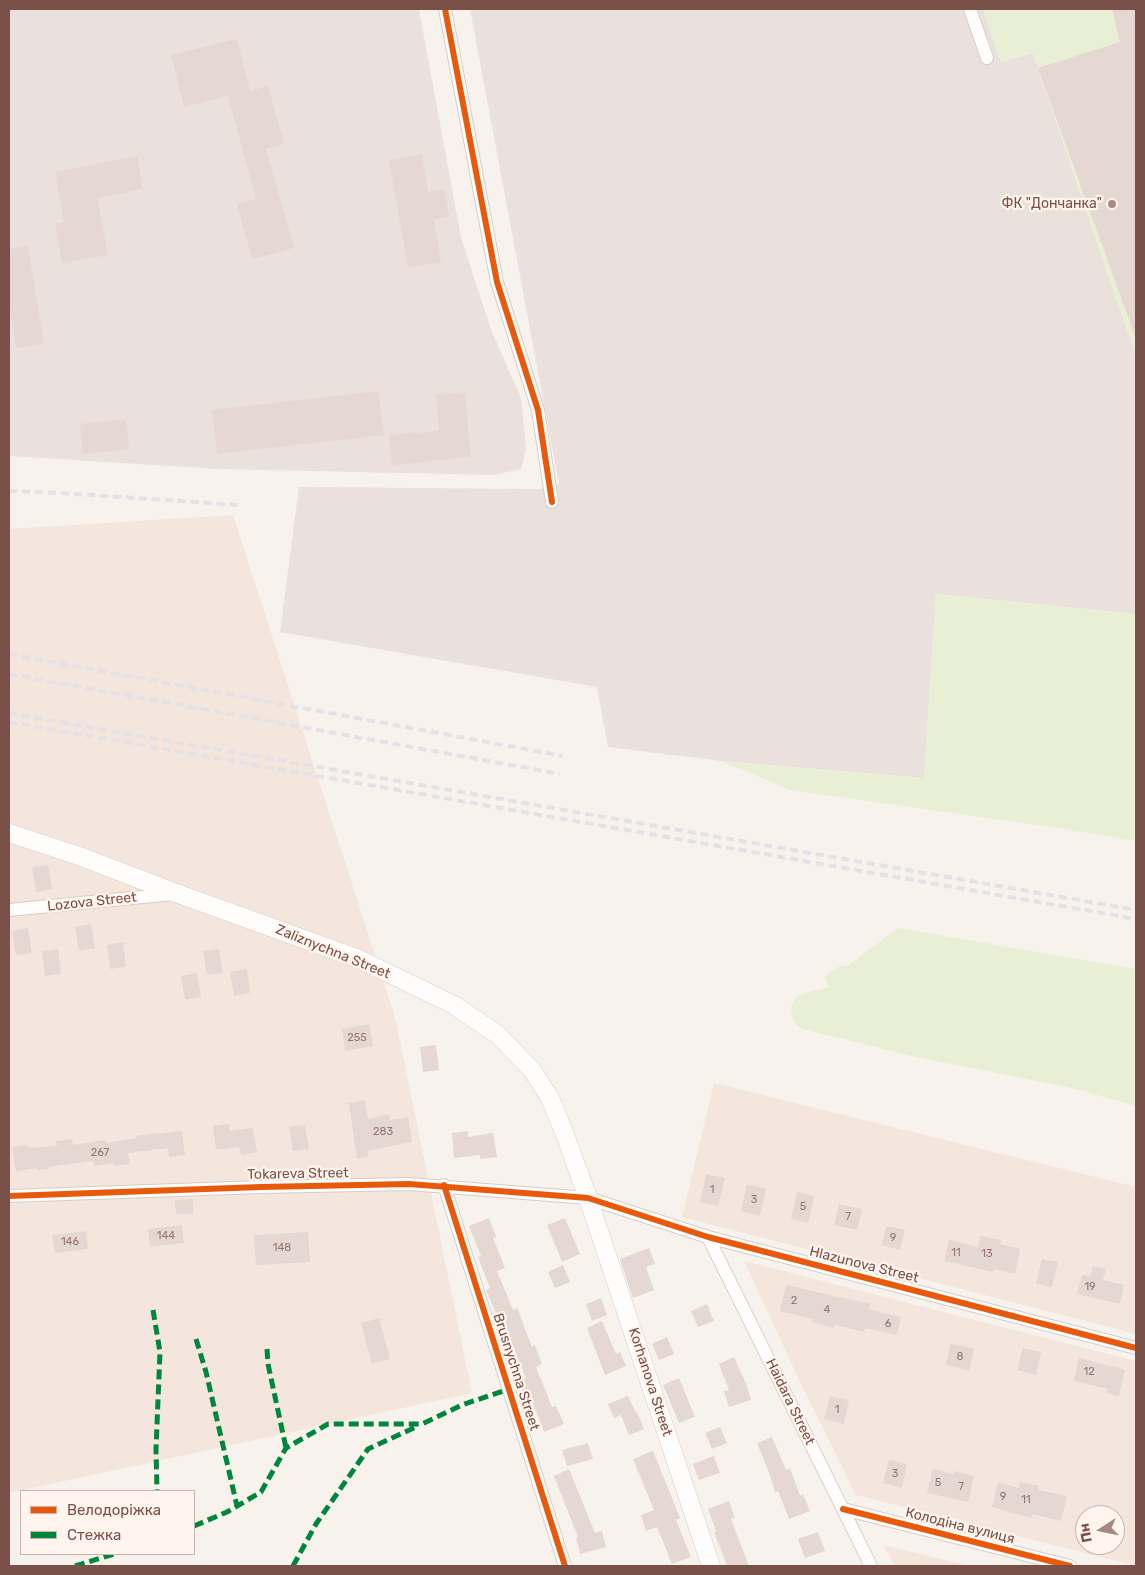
<!DOCTYPE html>
<html>
<head>
<meta charset="utf-8">
<style>
	body { margin:0 }
	#map { position:relative; width:1145px; height:1575px; overflow:hidden; background:#f8f2ec; font-family:Rubik,sans-serif }
	canvas { display:block }
	.frame { position:absolute; inset:0; border:10px solid #7a5148; pointer-events:none }
	.legend { position:absolute; left:20px; top:1490px; width:175px; height:65px; box-sizing:border-box; background:#fff5ee; border:1px solid #cab3ac; margin:0; padding:6px 9px; list-style:none; font-size:15px; color:#7a5148 }
	.legend li { display:flex; align-items:center; gap:10px; height:25px }
	.legend b { width:25px; border:1px solid #cab3ac }
	.north { position:absolute; left:1075px; top:1505px; width:50px; height:50px; box-sizing:border-box; background:#fff5ee; border:1px solid #cab3ac; border-radius:50%; rotate:259deg; font-size:14px; font-weight:700; line-height:20px; text-align:center; color:#7a5148 }
	.north::after { content:''; display:block; margin:auto; width:18px; height:22px; background:#a68981; clip-path:polygon(50% 0,100% 100%,50% 72%,0 100%) }
</style>
</head>
<body>
<div id="map">
<canvas width="1145" height="1575"></canvas>
<div class="frame"></div>
<ul class="legend">
<li><b style="height:6px;background:#e8590c"></b>Велодоріжка</li>
<li><b style="height:6px;background:#00873e"></b>Стежка</li>
</ul>
<div class="north">Пн</div>
</div>
<script>
const g = document.querySelector('canvas').getContext('2d');
g.lineJoin = 'round';
function fill(path, color) { g.fillStyle = color; g.fill(path, 'evenodd'); }
function trace(path, color, width, dash) { g.strokeStyle = color; g.lineWidth = width; g.lineCap = dash ? 'butt' : 'round'; g.setLineDash(dash || []); g.stroke(path); }
function write(font, color, halo, rows, align = 'center') {
  g.font = font + ' Rubik,sans-serif'; g.lineWidth = 4.5; g.setLineDash([]); g.textBaseline = 'middle'; g.strokeStyle = halo; g.fillStyle = color; for (const [text, x, y, turn = 0] of rows) {
    g.save(); g.translate(x, y); g.rotate((+turn || 0) * Math.PI / 180); g.textAlign = isNaN(turn) ? turn : align; if (halo) g.strokeText(text, 0, 0); g.fillText(text, 0, 0); g.restore();
  }
}
const residential = new Path2D(`
	M 233,515 L 395,1017 L 472,1393 L 9,1493 L 9,529 Z
	M 714,1083 L 1136,1187 L 1136,1334 L 682,1217 Z
	M 744,1261 L 1136,1361 L 1136,1566 L 856,1495 L 800,1382 ZM 1085,1515 L 1115,1515 L 1115,1545 L 1085,1545 Z
	M 883,1545 L 970,1566 L 895,1566 Z`);
const industrial = new Path2D(`
	M 9,9 L 419,9 L 461,238 L 492,332 L 521,398 L 526,448 L 521,469 L 494,475 L 218,469 L 9,456 Z
	M 470,9 L 983,9 L 1001,62 L 1033,53 L 1126,327 L 1136,352 L 1136,614 L 936,594 L 924,778 L 721,761 L 608,747 L 597,687 L 280,632 L 299,487 L 538,489 L 559,484 Z`);
const green = new Path2D(`
	M 983,9 L 1136,9 L 1136,352 L 1126,327 L 1033,53 L 1001,62 Z
	M 936,594 L 1136,614 L 1136,841 L 1058,828 L 790,790 L 721,761 L 924,778 Z
	M 898,928 L 1136,969 L 1136,1106 L 1072,1088 L 920,1058 L 810,1031 C 806,1030 801,1028 798,1026 C 789,1017 788,1000 801,995 C 809,991 820,990 829,987 L 825,977 L 828,973 L 838,967 L 849,965 Z`);
const building = new Path2D(`
	M 1112,9 L 1136,9 L 1136,336 L 1135,336 L 1038,68 L 1120,42 Z
	M 237,39 L 250,91 L 268,86 L 284,144 L 266,149 L 294,248 L 252,259 L 237,204 L 256,199 L 228,96 L 184,107 L 171,55 Z
	M 422,154 L 428,192 L 444,189 L 449,216 L 434,219 L 441,262 L 408,268 L 389,160 Z
	M 137,156 L 143,189 L 97,198 L 108,255 L 62,263 L 55,224 L 64,222 L 55,172 Z
	M 28,246 L 44,344 L 16,348 L 9,302 L 9,249 Z
	M 378,391 L 384,435 L 217,454 L 212,410 Z
	M 465,392 L 471,457 L 392,465 L 389,435 L 439,431 L 436,395 Z
	M 126,419 L 129,449 L 83,454 L 80,424 Z
	M 48,865 L 52,889 L 36,892 L 32,867 Z
	M 91,924 L 95,948 L 79,951 L 75,927 Z
	M 28,928 L 32,953 L 16,955 L 12,931 Z
	M 123,942 L 126,967 L 110,969 L 107,945 Z
	M 58,949 L 61,974 L 45,976 L 42,952 Z
	M 219,949 L 223,973 L 207,975 L 203,951 Z
	M 247,969 L 250,993 L 234,996 L 230,972 Z
	M 197,973 L 201,997 L 185,1000 L 181,976 Z
	M 369,1024 L 373,1046 L 345,1051 L 342,1029 Z
	M 436,1045 L 439,1070 L 423,1072 L 420,1047 Z
	M 365,1100 L 368,1119 L 389,1114 L 390,1120 L 408,1117 L 412,1142 L 367,1151 L 369,1156 L 357,1159 L 349,1103 Z
	M 229,1124 L 230,1131 L 253,1128 L 257,1152 L 241,1155 L 239,1147 L 216,1150 L 213,1126 Z
	M 305,1125 L 309,1149 L 293,1151 L 289,1127 Z
	M 182,1131 L 185,1155 L 169,1157 L 168,1148 L 128,1153 L 130,1164 L 114,1166 L 114,1163 L 94,1166 L 93,1161 L 49,1167 L 49,1169 L 37,1170 L 37,1168 L 16,1171 L 12,1147 L 28,1145 L 29,1148 L 57,1146 L 56,1141 L 72,1139 L 73,1145 L 106,1140 L 106,1143 L 136,1138 L 136,1136 L 157,1133 L 158,1134 Z
	M 468,1131 L 468,1137 L 493,1133 L 497,1157 L 480,1159 L 480,1155 L 454,1158 L 452,1133 Z
	M 706,1174 L 725,1178 L 718,1206 L 700,1202 Z
	M 747,1184 L 766,1189 L 760,1216 L 741,1211 Z
	M 797,1192 L 814,1196 L 808,1223 L 791,1219 Z
	M 193,1199 L 193,1214 L 176,1214 L 175,1200 Z
	M 839,1204 L 862,1209 L 857,1230 L 834,1225 Z
	M 489,1218 L 496,1237 L 493,1238 L 505,1268 L 497,1271 L 513,1310 L 517,1308 L 532,1347 L 535,1345 L 542,1364 L 536,1367 L 552,1407 L 556,1406 L 564,1424 L 544,1432 L 531,1399 L 526,1401 L 519,1382 L 526,1379 L 508,1333 L 505,1335 L 486,1290 L 490,1288 L 478,1257 L 481,1256 L 469,1226 Z
	M 565,1218 L 580,1254 L 562,1262 L 547,1225 Z
	M 182,1225 L 184,1243 L 150,1247 L 148,1229 Z
	M 886,1226 L 905,1230 L 900,1250 L 882,1245 Z
	M 86,1231 L 88,1249 L 55,1253 L 52,1235 Z
	M 308,1232 L 310,1262 L 256,1265 L 254,1235 Z
	M 980,1236 L 1001,1240 L 1000,1244 L 1020,1249 L 1015,1274 L 994,1269 L 993,1272 L 944,1261 L 949,1240 L 978,1247 Z
	M 649,1248 L 655,1264 L 646,1267 L 654,1290 L 633,1298 L 620,1259 Z
	M 1042,1259 L 1058,1262 L 1052,1287 L 1036,1284 Z
	M 563,1265 L 570,1282 L 555,1288 L 548,1272 Z
	M 1093,1266 L 1106,1269 L 1103,1280 L 1124,1285 L 1120,1304 L 1077,1294 L 1082,1275 L 1090,1276 Z
	M 786,1285 L 870,1304 L 869,1310 L 901,1317 L 897,1335 L 865,1328 L 864,1332 L 835,1325 L 834,1328 L 812,1322 L 813,1319 L 780,1311 Z
	M 601,1298 L 607,1315 L 592,1321 L 586,1304 Z
	M 707,1304 L 714,1321 L 698,1327 L 691,1311 Z
	M 379,1318 L 390,1359 L 372,1364 L 361,1323 Z
	M 602,1321 L 616,1354 L 620,1352 L 626,1366 L 605,1375 L 587,1328 Z
	M 667,1337 L 674,1354 L 659,1360 L 652,1344 Z
	M 951,1343 L 974,1349 L 969,1371 L 946,1365 Z
	M 1023,1348 L 1041,1352 L 1036,1375 L 1017,1370 Z
	M 734,1357 L 746,1384 L 751,1400 L 729,1407 L 724,1391 L 729,1390 L 719,1364 Z
	M 1079,1358 L 1125,1370 L 1119,1396 L 1107,1393 L 1108,1389 L 1074,1381 Z
	M 679,1378 L 695,1417 L 679,1423 L 663,1385 Z
	M 628,1396 L 636,1413 L 637,1412 L 644,1429 L 629,1435 L 621,1415 L 614,1418 L 608,1404 Z
	M 830,1396 L 849,1401 L 844,1424 L 824,1419 Z
	M 720,1427 L 727,1443 L 712,1449 L 705,1433 Z
	M 772,1437 L 786,1470 L 790,1468 L 800,1496 L 803,1494 L 810,1511 L 789,1519 L 778,1491 L 775,1493 L 770,1475 L 757,1443 Z
	M 588,1443 L 593,1459 L 567,1466 L 562,1450 Z
	M 653,1451 L 680,1518 L 676,1520 L 691,1557 L 672,1564 L 657,1527 L 646,1531 L 641,1515 L 654,1510 L 633,1459 Z
	M 714,1456 L 720,1473 L 699,1480 L 693,1464 Z
	M 889,1460 L 907,1464 L 902,1488 L 883,1483 Z
	M 569,1469 L 595,1533 L 602,1531 L 606,1547 L 580,1554 L 576,1538 L 578,1537 L 554,1476 Z
	M 933,1469 L 954,1474 L 955,1471 L 974,1476 L 968,1502 L 927,1493 Z
	M 998,1482 L 1019,1488 L 1020,1482 L 1039,1486 L 1038,1490 L 1067,1496 L 1061,1521 L 1032,1514 L 1032,1518 L 992,1507 Z
	M 729,1501 L 735,1518 L 731,1519 L 749,1566 L 727,1566 L 714,1532 L 716,1531 L 708,1509 Z
	M 818,1532 L 825,1551 L 805,1558 L 798,1539 Z`);
const street = new Path2D(`
	M 445,9 L 497,282 L 538,410 L 552,502
	M 970,9 L 987,58
	M 9,910 L 173,894
	M 444,1185 L 565,1566
	M 9,1196 L 261,1187 L 409,1184 L 588,1198 L 708,1237 L 1136,1348
	M 708,1237 L 871,1566
	M 843,1509 L 1070,1566`);
const secondary = new Path2D(`
	M 9,833 L 79,856 L 176,893 L 359,959 L 454,1005 L 498,1035 L 532,1070 L 550,1098 L 564,1132 L 588,1198 L 711,1566`);
const rail = new Path2D(`
	M 9,491 L 61,493 L 239,505
	M 9,654 L 563,756
	M 9,674 L 560,774
	M 9,713 L 1136,910
	M 9,722 L 1136,919`);
const quiet = new Path2D(`
	M 153,1310 L 160,1352 L 156,1449 L 157,1491
	M 196,1339 L 206,1372 L 237,1506
	M 267,1349 L 268,1364 L 286,1448
	M 194,1526 L 227,1512 L 261,1492 L 286,1448 L 328,1424 L 422,1424 L 462,1405 L 509,1389
	M 75,1566 L 114,1554
	M 293,1566 L 316,1524 L 368,1449 L 418,1426`);
const cycleway = new Path2D(`
	M 445,9 L 497,282 L 538,410 L 552,502
	M 444,1185 L 565,1566
	M 9,1196 L 261,1187 L 409,1184 L 588,1198 L 708,1237 L 1136,1348
	M 843,1509 L 1070,1566`);
const markers = [
	[1112,204,5,"#a68981"]
];
const numberNames = [
	["255",357,1038],
	["283",383,1132],
	["267",100,1153],
	["1",712,1190],
	["3",754,1200],
	["5",803,1207],
	["7",848,1217],
	["144",166,1236],
	["9",893,1238],
	["146",70,1242],
	["148",282,1248],
	["11",956,1253],
	["13",987,1254],
	["19",1090,1287],
	["2",794,1301],
	["4",827,1310],
	["6",888,1324],
	["8",960,1357],
	["12",1089,1372],
	["1",837,1410],
	["3",895,1474],
	["5",938,1483],
	["7",961,1487],
	["9",1003,1497],
	["11",1026,1500]
];
const poiNames = [
	["ФК \"Дончанка\"",1102,204]
];
const streetNames = [
	["Lozova Street",92,902,-6],
	["Zaliznychna Street",333,952,22],
	["Tokareva Street",298,1174,-1],
	["Hlazunova Street",864,1265,14],
	["Brusnychna Street",516,1372,72],
	["Korhanova Street",650,1382,72],
	["Haidara Street",790,1402,64],
	["Колодіна вулиця",960,1526,14]
];
fill(residential, '#f4e6dc');
fill(industrial, '#ebe1dc');
fill(green, '#e9efd5');
fill(building, '#e5d8d3');
trace(street, '#d7cdc8', 14);
trace(secondary, '#d9cec9', 19);
trace(street, '#fefdfc', 12);
trace(secondary, '#fefdfc', 18);
trace(rail, '#e4e2e6', 4, [8, 5]);
trace(quiet, '#00873e', 5, [10, 5]);
trace(cycleway, '#e8590c', 6);
for (const [x, y, r, color] of markers) { const dot = new Path2D(); dot.arc(x, y, r, 0, 2 * Math.PI); g.fillStyle = color; g.fill(dot); trace(dot, '#fff5ee', 2); }
write('11px', '#96756d', null, numberNames);
write('14px', '#7a5148', '#fff5ee', poiNames, 'right');
write('14px', '#7a5148', '#fff5ee', streetNames);
</script>
</body>
</html>
